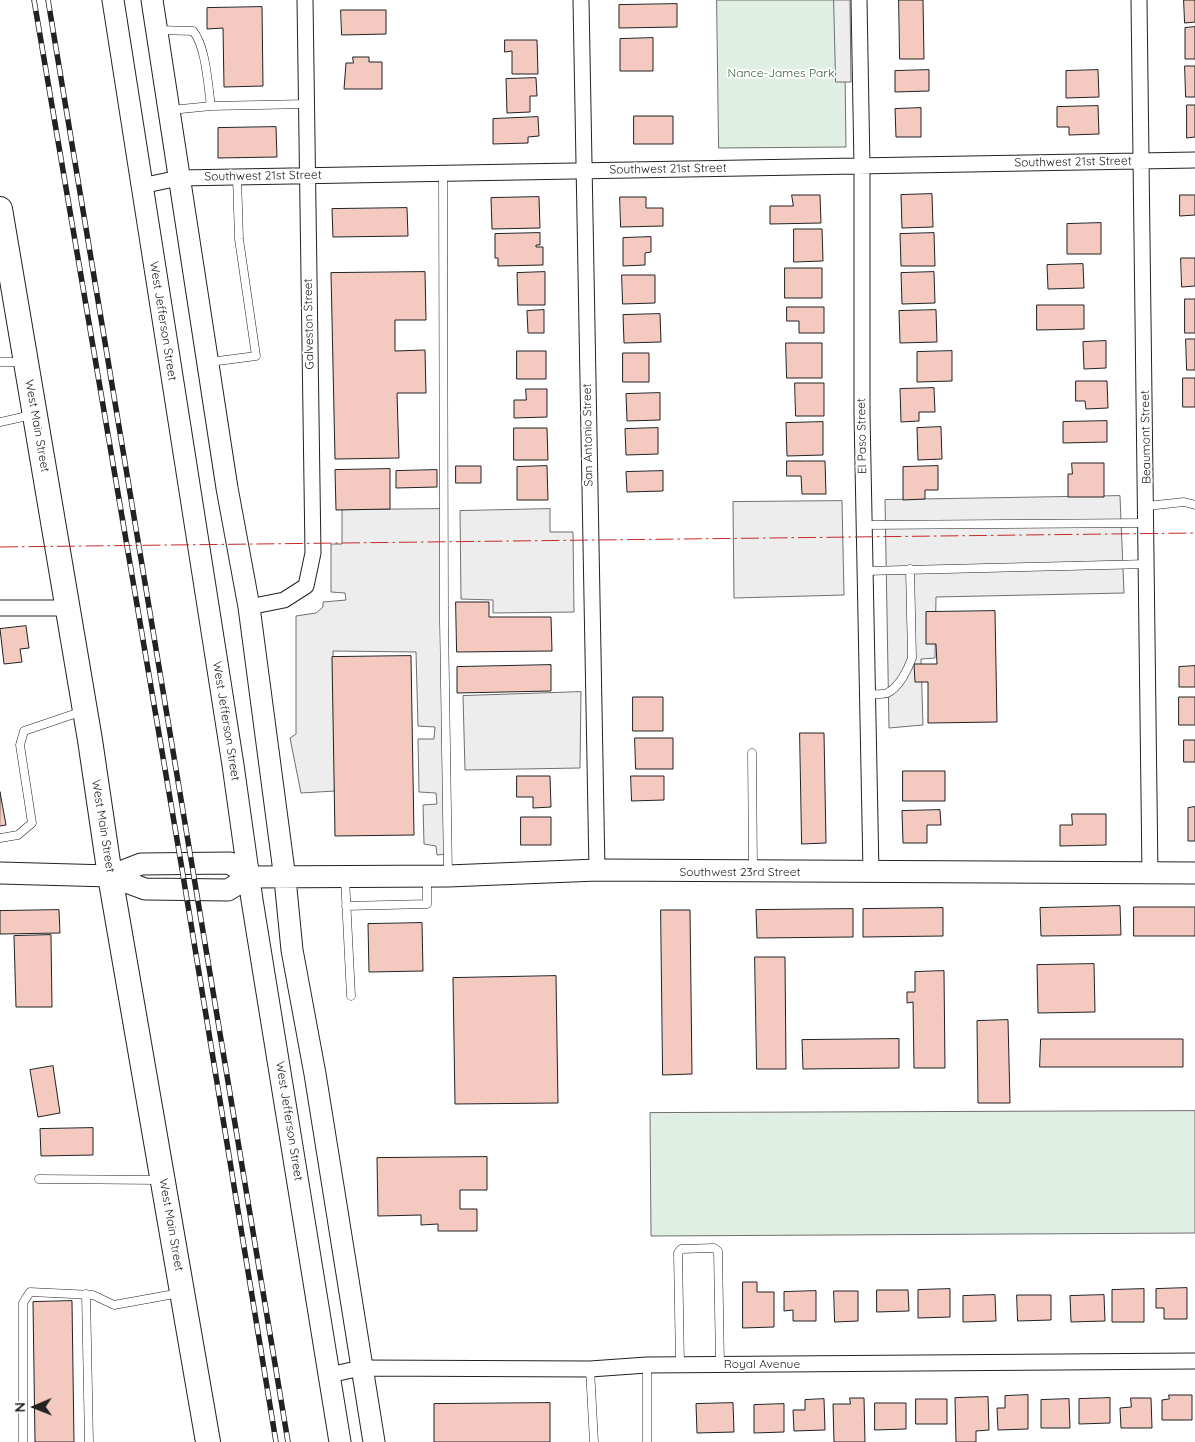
<!DOCTYPE html>
<html>
<head>
<meta charset="utf-8">
<style>
	body { margin:0 }
	#map { position:relative; width:1195px; height:1442px; overflow:hidden; background:#fff; font-family:Quicksand,sans-serif }
	canvas { display:block }
	.north { position:absolute; left:10px; top:1382px; width:50px; height:50px; -webkit-text-stroke:4px #fff; paint-order:stroke; rotate:269deg; font-size:14px; font-weight:700; line-height:20px; text-align:center; color:#222 }
	.north::after { content:''; display:block; margin:auto; width:18px; height:22px; background:#222; clip-path:polygon(50% 0,100% 100%,50% 72%,0 100%) }
</style>
</head>
<body>
<div id="map">
<canvas width="1195" height="1442"></canvas>
<div class="north">N</div>
</div>
<script>
const g = document.querySelector('canvas').getContext('2d');
g.lineJoin = 'round';
function fill(path, color) { g.fillStyle = color; g.fill(path, 'evenodd'); }
function trace(path, color, width, dash) { g.strokeStyle = color; g.lineWidth = width; g.lineCap = dash ? 'butt' : 'round'; g.setLineDash(dash || []); g.stroke(path); }
function write(font, color, halo, rows, align = 'center') {
  g.font = font + ' Quicksand,sans-serif'; g.lineWidth = 4; g.setLineDash([]); g.textBaseline = 'middle'; g.strokeStyle = halo; g.fillStyle = color; for (const [text, x, y, turn = 0] of rows) {
    g.save(); g.translate(x, y); g.rotate((+turn || 0) * Math.PI / 180); g.textAlign = isNaN(turn) ? turn : align; if (halo) g.strokeText(text, 0, 0); g.fillText(text, 0, 0); g.restore();
  }
}
const green = new Path2D(`
	M 717,0 L 844,0 L 846,147 L 719,148 Z
	M 1195,1111 L 1195,1233 L 651,1236 L 650,1113 Z`);
const parking = new Path2D(`
	M 834,0 L 850,0 L 851,82 L 836,82 Z
	M 1120,496 L 1124,593 L 936,597 L 935,658 L 921,659 L 923,725 L 889,728 L 885,500 Z
	M 842,501 L 844,595 L 734,598 L 733,502 Z
	M 442,509 L 447,854 L 437,855 L 436,846 L 424,844 L 423,805 L 437,804 L 436,793 L 419,792 L 418,739 L 434,739 L 435,727 L 418,726 L 416,652 L 333,651 L 335,791 L 301,793 L 290,738 L 296,734 L 296,616 L 316,613 L 323,607 L 323,602 L 346,600 L 345,593 L 331,592 L 331,544 L 342,544 L 342,510 Z
	M 550,509 L 550,532 L 573,532 L 574,612 L 493,613 L 493,600 L 461,599 L 460,511 Z
	M 581,692 L 580,768 L 465,770 L 463,696 Z`);
const building = new Path2D(`
	M 899,0 L 923,0 L 924,59 L 900,59 Z
	M 1184,0 L 1195,0 L 1195,22 L 1185,23 Z
	M 677,4 L 677,27 L 619,28 L 619,5 Z
	M 262,7 L 263,86 L 224,87 L 223,28 L 207,29 L 207,8 Z
	M 341,10 L 386,10 L 386,34 L 342,35 Z
	M 1195,27 L 1195,59 L 1185,59 L 1185,28 Z
	M 653,38 L 653,71 L 620,71 L 620,39 Z
	M 505,40 L 537,40 L 538,74 L 512,74 L 512,51 L 505,52 Z
	M 353,57 L 369,57 L 369,62 L 382,62 L 382,89 L 344,89 L 346,63 L 353,63 Z
	M 1185,66 L 1195,66 L 1195,97 L 1186,97 Z
	M 929,70 L 929,91 L 895,92 L 895,71 Z
	M 1098,70 L 1099,97 L 1066,98 L 1066,71 Z
	M 536,78 L 537,96 L 530,96 L 530,112 L 507,113 L 506,79 Z
	M 1187,105 L 1195,105 L 1195,137 L 1187,138 Z
	M 1098,106 L 1099,134 L 1069,135 L 1069,127 L 1057,127 L 1057,107 Z
	M 921,108 L 921,137 L 896,137 L 895,109 Z
	M 634,116 L 673,116 L 673,144 L 634,144 Z
	M 538,117 L 539,136 L 528,137 L 528,143 L 493,144 L 493,119 Z
	M 276,127 L 277,157 L 218,158 L 218,128 Z
	M 932,194 L 933,227 L 902,228 L 901,195 Z
	M 792,195 L 820,195 L 821,223 L 770,224 L 770,206 L 793,206 Z
	M 1180,195 L 1195,195 L 1195,215 L 1180,216 Z
	M 539,197 L 540,228 L 492,229 L 491,198 Z
	M 620,197 L 646,197 L 646,208 L 663,208 L 663,226 L 621,227 Z
	M 407,208 L 408,236 L 333,237 L 332,209 Z
	M 1101,223 L 1101,254 L 1067,254 L 1067,224 Z
	M 794,229 L 822,229 L 823,261 L 794,262 Z
	M 540,233 L 540,245 L 536,245 L 536,247 L 543,247 L 543,265 L 498,266 L 498,258 L 495,258 L 495,234 Z
	M 934,233 L 935,266 L 901,266 L 900,234 Z
	M 651,237 L 651,252 L 645,253 L 645,265 L 623,266 L 623,238 Z
	M 1181,258 L 1195,258 L 1195,286 L 1182,287 Z
	M 1083,264 L 1084,288 L 1048,289 L 1047,265 Z
	M 785,268 L 822,268 L 822,298 L 785,298 Z
	M 425,272 L 426,320 L 395,320 L 395,351 L 425,350 L 426,393 L 397,393 L 399,458 L 335,459 L 331,273 Z
	M 545,272 L 545,305 L 518,305 L 517,273 Z
	M 934,272 L 935,303 L 902,304 L 901,273 Z
	M 622,275 L 655,275 L 655,303 L 623,304 Z
	M 1185,299 L 1195,299 L 1195,333 L 1185,333 Z
	M 1037,305 L 1084,305 L 1084,329 L 1037,330 Z
	M 787,307 L 824,307 L 824,333 L 799,333 L 799,321 L 787,321 Z
	M 544,310 L 544,333 L 528,333 L 527,311 Z
	M 936,310 L 937,342 L 900,343 L 899,311 Z
	M 660,314 L 661,342 L 624,343 L 623,315 Z
	M 1186,339 L 1195,339 L 1195,370 L 1187,370 Z
	M 1106,341 L 1106,368 L 1084,369 L 1083,342 Z
	M 786,343 L 822,343 L 822,378 L 787,378 Z
	M 517,351 L 546,351 L 546,379 L 517,379 Z
	M 952,351 L 952,381 L 917,382 L 917,352 Z
	M 623,353 L 649,353 L 649,382 L 623,382 Z
	M 1183,378 L 1195,378 L 1195,407 L 1183,407 Z
	M 1076,381 L 1107,381 L 1108,408 L 1086,409 L 1085,401 L 1076,401 Z
	M 795,383 L 824,383 L 824,416 L 796,416 Z
	M 934,388 L 935,412 L 919,412 L 919,421 L 901,422 L 900,389 Z
	M 526,389 L 547,389 L 547,417 L 514,418 L 514,400 L 526,400 Z
	M 660,393 L 660,420 L 627,421 L 626,394 Z
	M 1107,421 L 1107,442 L 1063,443 L 1063,422 Z
	M 823,422 L 823,455 L 787,456 L 786,423 Z
	M 941,427 L 942,459 L 918,460 L 917,428 Z
	M 514,428 L 547,428 L 548,460 L 514,460 Z
	M 658,428 L 658,454 L 626,455 L 625,429 Z
	M 787,461 L 825,461 L 826,494 L 802,494 L 801,476 L 787,476 Z
	M 1072,463 L 1104,463 L 1104,497 L 1068,497 L 1068,474 L 1072,474 Z
	M 456,466 L 481,466 L 481,483 L 456,483 Z
	M 547,466 L 548,500 L 517,500 L 517,467 Z
	M 938,466 L 938,490 L 925,490 L 925,499 L 903,500 L 903,467 Z
	M 390,469 L 390,509 L 336,510 L 335,470 Z
	M 437,470 L 437,487 L 396,488 L 396,471 Z
	M 663,471 L 663,491 L 627,492 L 626,472 Z
	M 456,602 L 489,602 L 489,617 L 551,617 L 552,651 L 457,652 Z
	M 995,611 L 997,722 L 928,723 L 928,682 L 915,682 L 914,664 L 937,664 L 936,644 L 926,644 L 926,612 Z
	M 26,626 L 29,648 L 20,649 L 22,662 L 4,664 L 0,629 Z
	M 411,656 L 414,835 L 335,836 L 332,657 Z
	M 551,665 L 551,691 L 457,693 L 457,667 Z
	M 1195,666 L 1195,687 L 1179,687 L 1179,667 Z
	M 633,697 L 663,697 L 663,731 L 633,731 Z
	M 1179,697 L 1195,697 L 1195,725 L 1179,725 Z
	M 800,733 L 824,733 L 826,843 L 802,844 Z
	M 635,738 L 673,738 L 673,769 L 636,769 Z
	M 1184,740 L 1195,740 L 1195,762 L 1184,762 Z
	M 903,771 L 945,771 L 945,801 L 903,801 Z
	M 517,776 L 550,776 L 551,807 L 533,808 L 533,797 L 517,797 Z
	M 631,776 L 664,776 L 664,800 L 632,801 Z
	M 0,792 L 6,825 L 0,826 Z
	M 1195,807 L 1195,841 L 1188,841 L 1188,808 Z
	M 940,810 L 941,825 L 927,825 L 927,843 L 903,843 L 902,811 Z
	M 1072,814 L 1106,814 L 1106,845 L 1060,846 L 1060,825 L 1072,825 Z
	M 521,817 L 551,817 L 551,845 L 521,845 Z
	M 1120,906 L 1121,935 L 1041,936 L 1040,908 Z
	M 1134,907 L 1195,907 L 1195,936 L 1134,936 Z
	M 943,908 L 943,936 L 863,937 L 863,909 Z
	M 853,909 L 853,937 L 757,938 L 756,910 Z
	M 59,910 L 60,933 L 0,934 L 0,911 Z
	M 661,910 L 690,910 L 692,1074 L 663,1075 Z
	M 422,923 L 423,971 L 369,972 L 368,924 Z
	M 51,935 L 52,1007 L 16,1007 L 14,936 Z
	M 755,957 L 785,957 L 786,1069 L 757,1069 Z
	M 1094,964 L 1095,1012 L 1038,1013 L 1037,965 Z
	M 944,971 L 945,1068 L 914,1068 L 913,1002 L 907,1003 L 907,992 L 915,992 L 915,972 Z
	M 556,976 L 558,1103 L 455,1104 L 453,978 Z
	M 1008,1020 L 1010,1103 L 978,1103 L 977,1021 Z
	M 899,1039 L 899,1068 L 803,1069 L 802,1040 Z
	M 1041,1039 L 1183,1039 L 1183,1067 L 1040,1067 Z
	M 53,1066 L 60,1113 L 38,1117 L 30,1070 Z
	M 93,1128 L 93,1155 L 41,1156 L 40,1129 Z
	M 487,1157 L 487,1190 L 460,1190 L 460,1209 L 477,1209 L 477,1231 L 438,1231 L 438,1224 L 421,1225 L 421,1215 L 378,1216 L 377,1158 Z
	M 743,1282 L 757,1282 L 757,1292 L 774,1292 L 774,1327 L 743,1328 Z
	M 1187,1288 L 1187,1319 L 1164,1319 L 1164,1308 L 1156,1308 L 1156,1289 Z
	M 950,1289 L 950,1317 L 918,1318 L 918,1290 Z
	M 1144,1289 L 1144,1322 L 1112,1322 L 1112,1290 Z
	M 877,1290 L 908,1290 L 909,1311 L 877,1312 Z
	M 816,1291 L 816,1321 L 793,1321 L 793,1310 L 784,1311 L 784,1292 Z
	M 834,1291 L 858,1291 L 858,1321 L 835,1322 Z
	M 995,1295 L 996,1321 L 963,1322 L 963,1296 Z
	M 1017,1295 L 1051,1295 L 1051,1320 L 1018,1321 Z
	M 1104,1295 L 1105,1321 L 1071,1322 L 1070,1296 Z
	M 72,1301 L 74,1442 L 35,1442 L 33,1302 Z
	M 1028,1395 L 1028,1429 L 998,1430 L 997,1408 L 1005,1408 L 1005,1396 Z
	M 1169,1395 L 1192,1395 L 1192,1420 L 1162,1420 L 1162,1400 L 1169,1399 Z
	M 988,1397 L 989,1430 L 976,1431 L 976,1442 L 956,1442 L 955,1398 Z
	M 850,1398 L 864,1398 L 865,1442 L 834,1442 L 833,1404 L 850,1404 Z
	M 1110,1398 L 1110,1423 L 1079,1424 L 1079,1399 Z
	M 1131,1398 L 1151,1398 L 1152,1428 L 1121,1428 L 1120,1408 L 1131,1407 Z
	M 824,1399 L 825,1430 L 794,1431 L 793,1410 L 805,1410 L 805,1400 Z
	M 916,1399 L 947,1399 L 947,1424 L 916,1424 Z
	M 1069,1399 L 1070,1428 L 1041,1428 L 1041,1400 Z
	M 550,1403 L 550,1442 L 434,1442 L 434,1404 Z
	M 733,1403 L 734,1432 L 697,1433 L 696,1404 Z
	M 875,1403 L 906,1403 L 906,1429 L 875,1430 Z
	M 784,1404 L 784,1432 L 754,1433 L 754,1405 Z`);
const lane = new Path2D(`
	M 158,30 L 193,31 C 206,46 208,86 211,106 L 171,110
	M 211,106 L 306,104
	M 443,173 L 444,621 L 448,874
	M 0,362 L 23,362
	M 210,362 L 256,356 L 239,239 L 237,177
	M 0,422 L 32,415
	M 1147,506 L 1184,502 L 1195,505
	M 864,525 L 1147,523
	M 865,571 L 1148,564
	M 867,694 C 873,694 881,695 887,693 C 899,688 908,669 912,658 L 910,569
	M 752,753 L 753,870
	M 0,838 L 18,835 L 32,823 L 20,745 L 24,731 L 83,711
	M 345,878 L 351,996
	M 346,906 L 427,904 L 427,877
	M 39,1179 L 159,1180
	M 86,1294 L 89,1442
	M 647,1365 L 647,1442
	M 680,1365 L 678,1253 L 681,1249 L 714,1248 L 718,1251 L 720,1365
	M 590,1369 L 594,1442
	M 23,1442 L 23,1303 L 30,1292 L 93,1295 L 114,1305 L 180,1293`);
const street = new Path2D(`
	M 581,0 L 597,870
	M 859,0 L 862,166 L 862,414 L 871,872
	M 1139,0 L 1150,874
	M 141,186 L 179,178 L 1195,160
	M 249,607 L 284,600 L 306,586 L 313,553 L 305,0
	M 0,608 L 67,608
	M 329,1375 L 361,1368 L 590,1369 L 647,1365 L 1195,1361`);
const secondary = new Path2D(`
	M 113,0 L 233,765 L 252,900 L 340,1442
	M 152,0 L 227,488 L 249,607 L 285,879 L 292,950 L 315,1074 L 374,1442
	M 0,873 L 110,876 L 145,889 L 228,890 L 249,877 L 448,876 L 597,870 L 1195,873
	M 110,876 L 141,864 L 230,863 L 249,877`);
const primary = new Path2D(`
	M 0,209 L 90,740 L 110,876 L 208,1442`);
const rail = new Path2D(`
	M 34,0 L 181,863 L 276,1442
	M 48,0 L 288,1442`);
const power = new Path2D(`
	M 0,547 L 1195,533`);
const parkNames = [
	["Nance-James Park",781,73]
];
const streetNames = [
	["Southwest 21st Street",1073,162,-1],
	["Southwest 21st Street",668,169,-1],
	["Southwest 21st Street",263,176,-1],
	["West Jefferson Street",163,321,81],
	["Galveston Street",309,324,-91],
	["West Main Street",37,426,80],
	["San Antonio Street",588,435,-91],
	["El Paso Street",862,436,-91],
	["Beaumont Street",1146,437,-91],
	["West Jefferson Street",226,721,81],
	["West Main Street",103,826,81],
	["Southwest 23rd Street",740,872],
	["West Jefferson Street",289,1121,81],
	["West Main Street",171,1225,80],
	["Royal Avenue",762,1364]
];
fill(green, '#e0efe3');
trace(green, '#6f6f6f', 1);
fill(parking, '#ededed');
trace(parking, '#6f6f6f', 1);
fill(building, '#f3c9c0');
trace(building, '#222', 1);
trace(lane, '#222', 9);
trace(street, '#222', 17);
trace(secondary, '#222', 23);
trace(primary, '#222', 26);
trace(lane, '#fff', 8);
trace(street, '#fff', 15);
trace(secondary, '#fff', 21);
trace(primary, '#fff', 24);
trace(rail, '#222', 5.5);
trace(rail, '#fff', 4, [11]);
trace(power, '#c62828', 1, [18, 4, 2.5, 4]);
write('12px', '#2f5e38', '#fff', parkNames);
write('12px', '#222', '#fff', streetNames);
</script>
</body>
</html>
